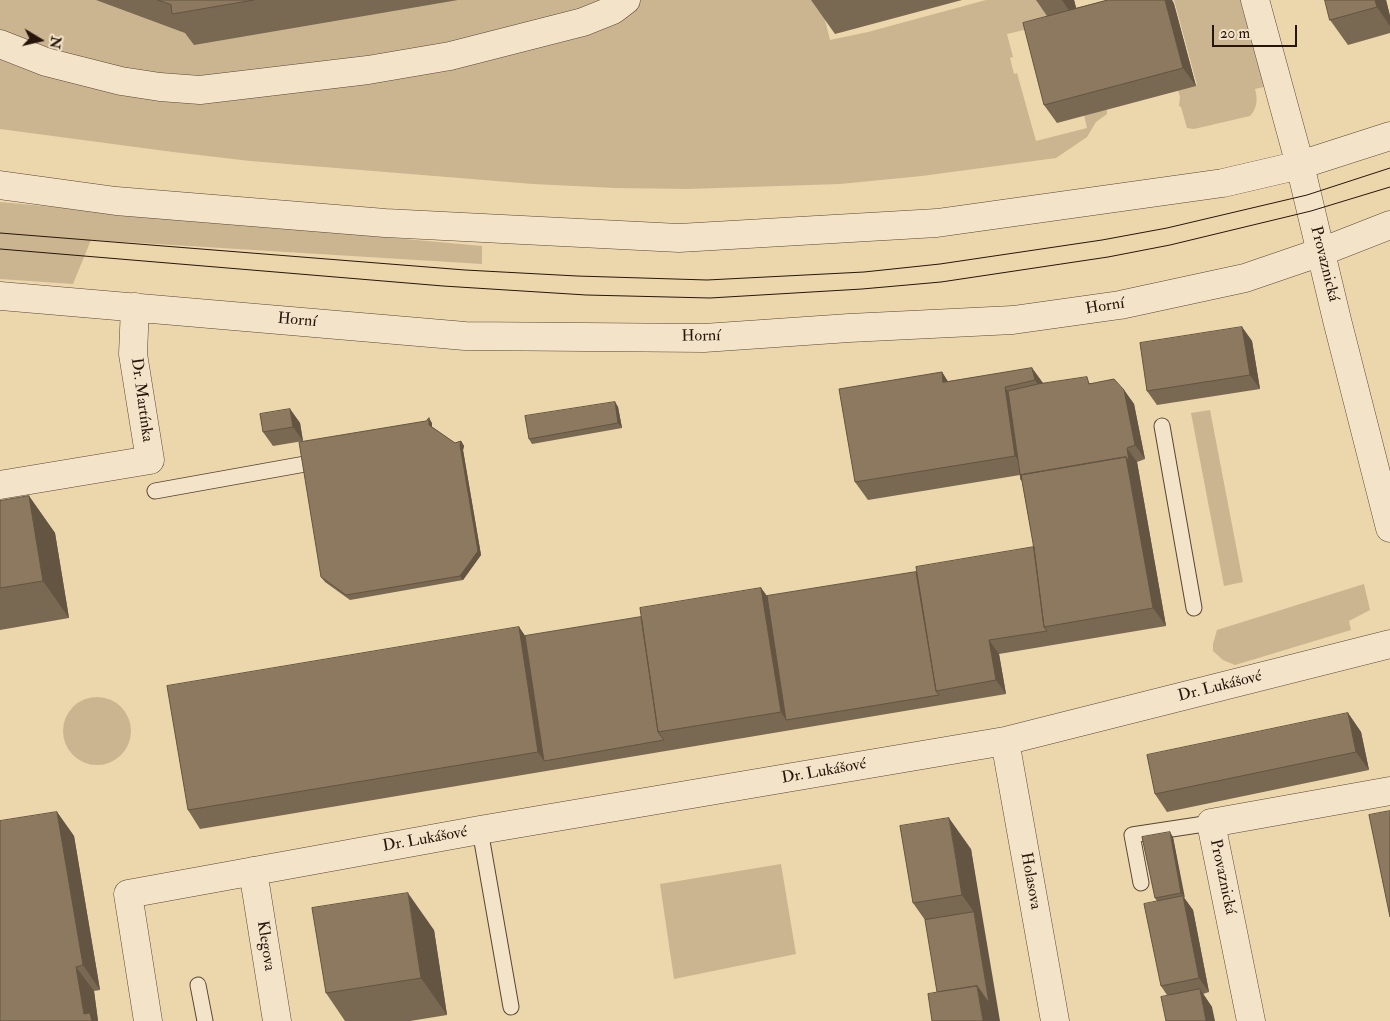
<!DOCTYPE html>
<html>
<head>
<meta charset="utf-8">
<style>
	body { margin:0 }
	#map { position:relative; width:1390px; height:1021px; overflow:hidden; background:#ecd6ac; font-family:"IM FELL Double Pica",serif }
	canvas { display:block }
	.north { position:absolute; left:15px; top:15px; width:50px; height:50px; -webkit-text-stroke:4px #f3e4c9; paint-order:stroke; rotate:99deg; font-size:14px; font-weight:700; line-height:20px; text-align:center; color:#27150c }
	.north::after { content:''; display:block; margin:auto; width:18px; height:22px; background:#27150c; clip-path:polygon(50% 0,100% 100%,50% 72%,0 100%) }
	.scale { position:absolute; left:1212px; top:25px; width:85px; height:22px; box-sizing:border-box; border:2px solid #27150c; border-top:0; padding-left:6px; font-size:15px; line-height:18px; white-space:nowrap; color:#27150c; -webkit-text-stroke:4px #f3e4c9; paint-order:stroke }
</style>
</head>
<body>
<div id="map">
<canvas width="1390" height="1021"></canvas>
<div class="north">N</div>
<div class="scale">20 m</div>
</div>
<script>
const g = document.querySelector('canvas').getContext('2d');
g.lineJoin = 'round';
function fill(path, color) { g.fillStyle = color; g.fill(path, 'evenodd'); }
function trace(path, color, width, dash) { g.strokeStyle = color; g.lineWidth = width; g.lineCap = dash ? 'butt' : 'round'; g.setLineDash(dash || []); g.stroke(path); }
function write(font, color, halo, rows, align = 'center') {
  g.font = font + ' "IM FELL Double Pica",serif'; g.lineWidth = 5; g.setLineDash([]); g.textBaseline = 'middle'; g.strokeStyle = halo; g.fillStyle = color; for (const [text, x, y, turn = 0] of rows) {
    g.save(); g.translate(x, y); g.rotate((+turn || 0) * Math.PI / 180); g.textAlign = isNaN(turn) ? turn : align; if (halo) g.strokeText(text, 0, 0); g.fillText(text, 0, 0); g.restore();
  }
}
const green = new Path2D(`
	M 0,0 L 820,0 L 830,40 L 868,32 L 986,0 L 1052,0 L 1061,33 L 1028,29 L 1007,34 L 1013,57 L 1010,58 L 1014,74 L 1017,73 L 1036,141 L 1087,128 L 1084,115 L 1107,109 L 1107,114 L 1096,122 L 1087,137 L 1056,158 L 922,176 L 840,184 L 688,189 L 615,188 L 533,184 L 250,161 L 173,152 L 0,129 Z
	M 1174,0 L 1244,0 L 1268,86 L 1255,89 C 1258,99 1257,109 1250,116 L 1194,129 L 1187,128 L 1181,107 L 1179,106 L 1180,97 L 1178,90 L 1197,85 Z
	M 0,202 L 482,246 L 482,264 L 91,240 L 73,284 L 0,279 Z
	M 1210,410 L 1243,582 L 1224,586 L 1191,413 Z
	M 1364,584 L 1370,610 L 1349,621 L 1351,630 L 1235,665 L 1223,660 L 1213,651 L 1213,644 L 1217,630 Z
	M63 731a34 34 0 1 1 68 0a34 34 0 1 1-68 0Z
	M 781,864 L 796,954 L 674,979 L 660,884 Z`);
const lane = new Path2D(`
	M 1162,426 L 1194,608
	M 155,491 L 305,464
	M 480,830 L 511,1007
	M 1141,883 L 1132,835 L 1211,823
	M 198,985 L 205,1021`);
const street = new Path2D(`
	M 1255,0 L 1300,165 L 1337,320 L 1390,528
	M 0,44 L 46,62 L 121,81 L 160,87 L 200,90 L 368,70 L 450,56 L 583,22 L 613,10 L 626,0
	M 0,185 L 116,201 L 385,223 L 679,238 L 937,223 L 1223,183 L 1300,165 L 1390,136
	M 0,296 L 465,336 L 704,338 L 849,328 L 1013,320 L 1120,305 L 1245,278 L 1321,252 L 1390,225
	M 0,485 L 150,460 L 133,354 L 135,307
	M 1005,741 L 1055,1021
	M 253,871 L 277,1021
	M 148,1021 L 128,894 L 480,830 L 1005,741 L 1390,644
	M 1251,1021 L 1211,823 L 1390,791`);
const tram = new Path2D(`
	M 0,233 L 465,270 L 577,276 L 707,280 L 864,272 L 940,264 L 1102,240 L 1167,228 L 1307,195 L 1390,168
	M 0,249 L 443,286 L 586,295 L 710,298 L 862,289 L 941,282 L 1108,257 L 1170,245 L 1311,211 L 1390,187`);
const wall = new Path2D(`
	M 96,0 L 458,0 L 194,45 L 185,33 Z
	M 811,0 L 962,0 L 835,34 Z
	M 1036,0 L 1074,0 L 1076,8 L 1108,0 L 1172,0 L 1174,4 L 1196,86 L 1057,123 L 1044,105 L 1047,16 Z
	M 1325,0 L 1386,0 L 1390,16 L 1390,33 L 1348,45 L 1330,20 Z
	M 1242,327 L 1252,341 L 1260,389 L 1157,405 L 1147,391 Z
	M 1032,368 L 1043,383 L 1092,383 L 1124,390 L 1134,404 L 1145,459 L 1137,462 L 1166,626 L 999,654 L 1006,694 L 200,829 L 188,810 L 519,627 L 525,636 L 641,617 L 761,588 L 767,596 L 916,572 L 1034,547 L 1022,482 L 1021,480 L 1020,475 L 868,500 L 855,482 L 942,372 L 948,382 Z
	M 615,402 L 618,407 L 622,428 L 532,444 L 529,439 Z
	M 290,409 L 300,423 L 303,441 L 273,446 L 263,432 Z
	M 432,423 L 432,427 L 455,443 L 461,441 L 464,446 L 463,450 L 481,555 L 463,580 L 350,600 L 325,582 L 321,577 Z
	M 29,496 L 55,533 L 69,618 L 0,630 L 0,501 Z
	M 1348,713 L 1361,732 L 1369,770 L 1167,812 L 1155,794 Z
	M 57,812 L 74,836 L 100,990 L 94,991 L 98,1021 L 0,1021 Z
	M 1173,837 L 1184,898 L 1193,910 L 1209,992 L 1203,994 L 1212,1007 L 1167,995 L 1161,986 L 1157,901 L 1155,898 Z
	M 971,849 L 983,926 L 925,920 L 913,903 Z
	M 434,930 L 447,1015 L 410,1021 L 345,1021 L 326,993 Z`);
const shadedWall = new Path2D(`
	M 1062,0 L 1074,0 L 1082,29 Z
	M 1165,0 L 1172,0 L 1174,4 L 1196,86 L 1183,68 Z
	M 1375,0 L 1386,0 L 1390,16 L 1390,26 L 1377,7 Z
	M 1242,327 L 1252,341 L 1260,389 L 1250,375 Z
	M 1032,368 L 1045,386 L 1048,398 L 1035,380 Z
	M 942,372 L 954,391 L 943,382 Z
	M 1005,387 L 1018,406 L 1028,474 L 1015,456 Z
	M 1124,390 L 1134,404 L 1145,459 L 1135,445 Z
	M 615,402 L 618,407 L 622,428 L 618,423 Z
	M 290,409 L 300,423 L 303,441 L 293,427 Z
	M 429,418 L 432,423 L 432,430 L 429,425 Z
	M 461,441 L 464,446 L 463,450 L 481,555 L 463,580 L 460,576 L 460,445 Z
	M 1127,448 L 1137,462 L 1166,626 L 1153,608 L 1126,457 Z
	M 29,496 L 55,533 L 69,618 L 43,581 Z
	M 761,588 L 774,606 L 786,720 L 781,712 Z
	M 519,627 L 532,646 L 544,761 L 538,752 Z
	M 989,640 L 999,654 L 1006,694 L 996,680 Z
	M 1348,713 L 1361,732 L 1369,770 L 1356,752 Z
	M 57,812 L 74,836 L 100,990 L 83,965 Z
	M 949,818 L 971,849 L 1000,1021 L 983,1021 L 977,986 L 974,912 L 962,895 Z
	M 1170,832 L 1173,837 L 1185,898 L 1181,893 Z
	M 408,893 L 434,930 L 447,1015 L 421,978 Z
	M 1183,896 L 1193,910 L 1209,992 L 1199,978 Z
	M 76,967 L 94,991 L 98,1021 L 89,1021 L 84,1014 Z
	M 1200,989 L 1212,1007 L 1215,1021 L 1206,1021 Z`);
const building = new Path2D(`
	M 158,0 L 254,0 L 172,14 L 171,5 Z
	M 1108,0 L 1165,0 L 1183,68 L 1044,105 L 1023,23 Z
	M 1325,0 L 1375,0 L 1377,7 L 1330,20 Z
	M 1242,327 L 1250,375 L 1147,391 L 1140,343 Z
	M 1032,368 L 1035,380 L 1005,387 L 1015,456 L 855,482 L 839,389 L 942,372 L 943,382 Z
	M 1087,377 L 1089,384 L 1114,379 L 1124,390 L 1135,445 L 1127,448 L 1129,461 L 1126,457 L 1021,475 L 1022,479 L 1021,480 L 1008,391 L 1038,384 Z
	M 615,402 L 618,423 L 529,439 L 525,416 Z
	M 290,409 L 293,427 L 263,432 L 260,414 Z
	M 429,418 L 429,425 L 455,443 L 461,441 L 460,445 L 478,551 L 460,576 L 346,595 L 321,577 L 299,442 L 426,421 Z
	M 1126,457 L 1153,608 L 1044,627 L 1033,543 L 1021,475 Z
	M 29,496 L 43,581 L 0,588 L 0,501 Z
	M 1034,547 L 1044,627 L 1047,631 L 989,640 L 996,680 L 936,691 L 916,567 Z
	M 916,572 L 936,691 L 939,695 L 786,720 L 767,596 Z
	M 761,588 L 781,712 L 658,732 L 640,608 Z
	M 641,617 L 658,732 L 664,740 L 544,761 L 525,636 Z
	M 519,627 L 538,752 L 188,810 L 167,686 Z
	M 1348,713 L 1356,752 L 1155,794 L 1147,755 Z
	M 1390,811 L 1390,917 L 1369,815 Z
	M 57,812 L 83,965 L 76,967 L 84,1014 L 90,1013 L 92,1021 L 0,1021 L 0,821 Z
	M 949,818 L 962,895 L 913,903 L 900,826 Z
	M 1170,832 L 1181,893 L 1155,898 L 1142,837 Z
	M 408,893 L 421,978 L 326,993 L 312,908 Z
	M 1183,896 L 1199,978 L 1161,986 L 1144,904 Z
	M 974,912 L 989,1003 L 977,986 L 937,992 L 925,920 Z
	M 977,986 L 983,1021 L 932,1021 L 928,994 Z
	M 1200,989 L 1206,1021 L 1166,1021 L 1161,997 Z`);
const streetNames = [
	["Provaznická",1324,264,76],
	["Horní",1105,307,-9],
	["Horní",297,321,5],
	["Horní",701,337,-1],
	["Dr. Martínka",141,400,82],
	["Dr. Lukášové",1220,687,-14],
	["Dr. Lukášové",824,772,-10],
	["Dr. Lukášové",425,840,-10],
	["Provaznická",1222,877,78],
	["Holasova",1030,881,80],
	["Klegova",265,946,81]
];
fill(green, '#cbb591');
trace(lane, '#584534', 17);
trace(street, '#584534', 29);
trace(lane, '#f3e4c9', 15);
trace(street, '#f3e4c9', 28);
trace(tram, '#27150c', 1);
fill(wall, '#796852');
fill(shadedWall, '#635542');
fill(building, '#8d795f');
trace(building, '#635542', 1);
write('16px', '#27150c', '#f3e4c9', streetNames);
</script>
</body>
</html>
